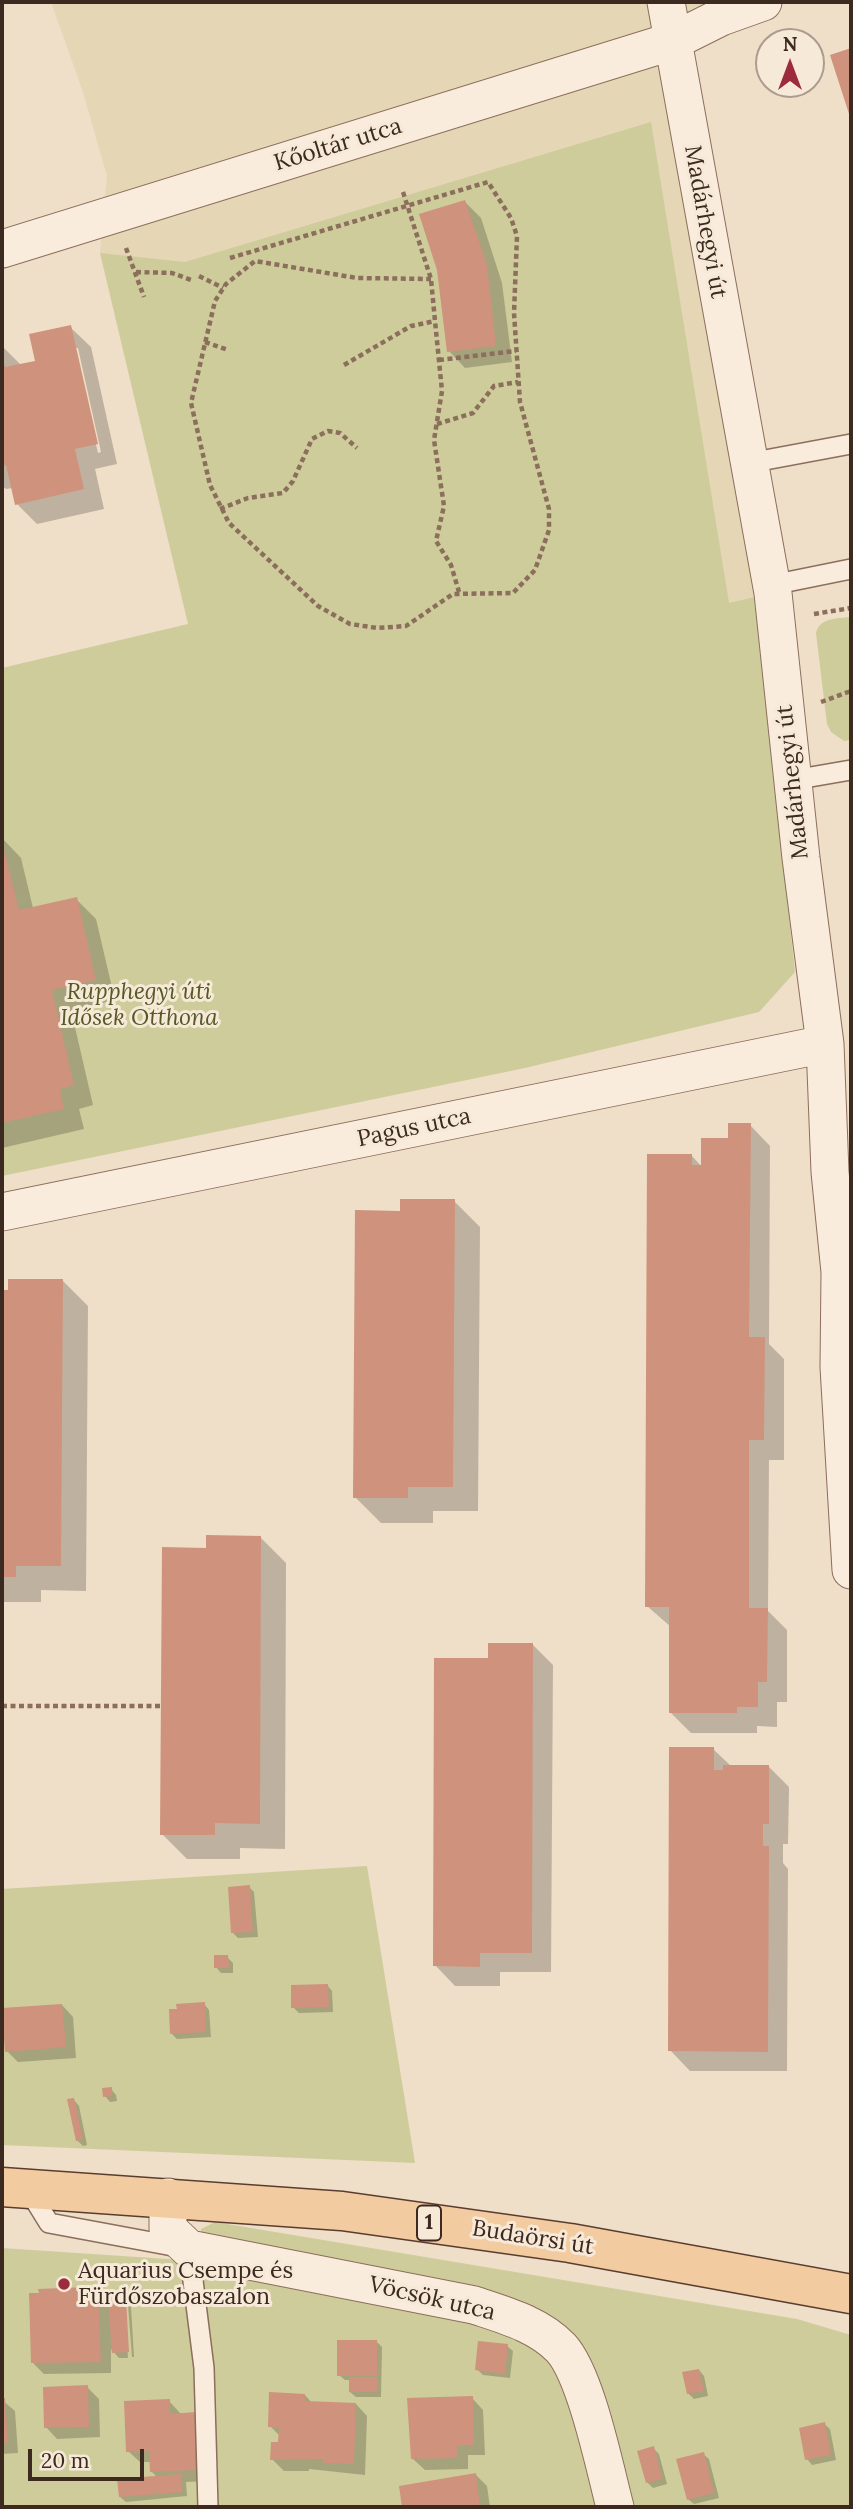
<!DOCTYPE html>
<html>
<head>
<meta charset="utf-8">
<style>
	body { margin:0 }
	#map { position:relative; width:853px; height:2509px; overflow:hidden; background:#efdec8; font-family:Lora,serif }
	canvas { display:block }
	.frame { position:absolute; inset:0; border:4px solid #3c2920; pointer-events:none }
	.north { position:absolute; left:755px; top:28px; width:70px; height:70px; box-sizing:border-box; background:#f7e9d8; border:2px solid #ac9c8e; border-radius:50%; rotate:0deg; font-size:19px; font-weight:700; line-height:28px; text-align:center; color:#3c2920 }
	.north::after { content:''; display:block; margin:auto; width:24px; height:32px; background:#9c2b3d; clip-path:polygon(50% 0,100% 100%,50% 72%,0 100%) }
	.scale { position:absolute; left:28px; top:2449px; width:116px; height:32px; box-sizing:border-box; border:4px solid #3c2920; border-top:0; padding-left:9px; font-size:21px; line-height:24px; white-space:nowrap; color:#3c2920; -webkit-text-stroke:5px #f7e9d8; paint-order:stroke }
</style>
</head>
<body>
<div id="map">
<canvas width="853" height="2509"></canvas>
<div class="frame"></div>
<div class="north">N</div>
<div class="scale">20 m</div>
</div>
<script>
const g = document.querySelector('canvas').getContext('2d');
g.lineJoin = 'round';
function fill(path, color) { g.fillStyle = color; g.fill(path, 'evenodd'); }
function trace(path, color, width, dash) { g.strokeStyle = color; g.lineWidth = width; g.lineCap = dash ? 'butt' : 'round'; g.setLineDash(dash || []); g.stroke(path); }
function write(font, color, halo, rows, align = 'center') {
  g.font = font + ' Lora,serif'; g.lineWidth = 6; g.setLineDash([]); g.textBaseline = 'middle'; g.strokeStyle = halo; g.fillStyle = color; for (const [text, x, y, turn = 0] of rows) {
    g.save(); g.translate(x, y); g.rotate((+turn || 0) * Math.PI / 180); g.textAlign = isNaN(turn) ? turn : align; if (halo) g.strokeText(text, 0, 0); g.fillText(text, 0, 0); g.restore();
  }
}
const farmland = new Path2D(`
	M 51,2 L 754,2 L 673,41 L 773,593 L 729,604 L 100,253 L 107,176 L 83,92 Z`);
const green = new Path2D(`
	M 651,122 L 729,603 L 755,597 L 795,972 L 759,1012 L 525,1068 L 2,1176 L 2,668 L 188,624 L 100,253 L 185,262 Z
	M 851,617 L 851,740 L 844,741 L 831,732 L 827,724 L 816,633 C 820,617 837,619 851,617 Z
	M 367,1866 L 415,2163 L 2,2145 L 2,1889 Z
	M 215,2222 L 797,2319 L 851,2335 L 851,2507 L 2,2507 L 2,2248 L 182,2260 L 273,2248 C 250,2242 225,2244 202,2236 L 201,2229 Z`);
const shadow = new Path2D(`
	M 465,202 L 481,218 L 502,283 L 512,362 L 465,368 L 449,351 Z
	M 70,327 L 91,347 L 117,464 L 95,469 L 104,509 L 37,524 L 17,504 L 13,488 L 6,489 L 2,486 L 2,346 L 21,365 L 37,362 ZM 74,348 L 78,348 L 101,452 L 98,453 Z
	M 2,838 L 21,858 L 33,908 L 76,899 L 96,919 L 115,1000 L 71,1010 L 93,1105 L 79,1109 L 84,1129 L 2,1148 Z
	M 750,1125 L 770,1146 L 769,1344 L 784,1359 L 784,1460 L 769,1460 L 768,1611 L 787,1630 L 787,1702 L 777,1702 L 777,1727 L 757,1726 L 757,1733 L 691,1733 L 670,1712 L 671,1627 L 647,1606 L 691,1155 L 703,1168 L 729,1139 Z
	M 454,1201 L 480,1227 L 478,1511 L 433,1511 L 433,1523 L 381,1523 L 355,1497 L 401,1213 Z
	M 62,1280 L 88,1306 L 86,1591 L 41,1590 L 41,1602 L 2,1602 L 2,1292 Z
	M 261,1538 L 286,1563 L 285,1849 L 240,1848 L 240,1859 L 187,1859 L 162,1834 L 208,1549 Z
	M 533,1645 L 553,1665 L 551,1972 L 500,1972 L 500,1986 L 455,1986 L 435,1965 L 490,1660 Z
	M 713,1749 L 731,1766 L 768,1766 L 789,1787 L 788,1844 L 783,1844 L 783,1863 L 788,1869 L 787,2071 L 690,2071 L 670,2050 Z
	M 249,1887 L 254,1892 L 258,1937 L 238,1938 L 233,1933 Z
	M 227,1957 L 233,1963 L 233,1973 L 221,1973 L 216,1967 Z
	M 327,1985 L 332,1991 L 333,2012 L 299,2013 L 293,2007 Z
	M 204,2004 L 209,2010 L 211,2037 L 177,2039 L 172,2034 Z
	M 62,2005 L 73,2017 L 76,2058 L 18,2062 L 7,2051 Z
	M 111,2089 L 116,2095 L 117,2101 L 110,2102 L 105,2096 Z
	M 74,2100 L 79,2106 L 87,2145 L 83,2146 L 77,2140 Z
	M 89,2292 L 98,2292 L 108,2302 L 125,2301 L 131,2307 L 134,2357 L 132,2357 L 128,2305 L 125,2305 L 128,2358 L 119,2358 L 111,2349 L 111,2373 L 44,2374 L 33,2363 Z
	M 376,2341 L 382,2347 L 381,2397 L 356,2397 L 350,2392 L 350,2380 L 345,2380 L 339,2375 Z
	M 507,2346 L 513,2351 L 510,2378 L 483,2375 L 477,2369 Z
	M 699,2370 L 704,2376 L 708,2396 L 694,2399 L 688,2393 Z
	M 87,2387 L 99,2399 L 100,2437 L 57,2439 L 46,2427 Z
	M 305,2395 L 312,2403 L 356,2404 L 367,2416 L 365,2475 L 309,2469 L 309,2471 L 284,2471 L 272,2459 L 280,2436 L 270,2426 Z
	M 472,2398 L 483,2410 L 485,2455 L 468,2455 L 468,2469 L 425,2470 L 413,2459 Z
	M 2,2400 L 15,2411 L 18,2453 L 2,2454 Z
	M 169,2401 L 180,2413 L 209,2481 L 186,2482 L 187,2496 L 126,2502 L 120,2497 L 158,2478 L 151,2471 L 151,2462 L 140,2462 L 128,2451 Z
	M 824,2424 L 830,2429 L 836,2460 L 812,2465 L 807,2459 Z
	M 653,2448 L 659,2454 L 667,2484 L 653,2488 L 647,2482 Z
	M 703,2454 L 709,2459 L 719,2498 L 694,2504 L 688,2499 Z
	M 476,2475 L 487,2486 L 490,2507 L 404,2507 L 401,2487 Z`);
const building = new Path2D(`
	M 851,48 L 851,120 L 830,55 Z
	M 465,200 L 487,265 L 496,346 L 447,352 L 437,270 L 419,214 Z
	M 71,325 L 98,444 L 75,449 L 84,489 L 15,505 L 6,465 L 2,466 L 2,355 L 5,367 L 35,361 L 29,334 Z
	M 2,841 L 19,910 L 77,897 L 96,980 L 52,990 L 74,1085 L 60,1089 L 64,1109 L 2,1123 Z
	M 728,1123 L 751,1123 L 749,1337 L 765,1337 L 764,1440 L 749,1440 L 749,1608 L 768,1608 L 767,1682 L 758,1682 L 758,1707 L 737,1707 L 737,1713 L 669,1713 L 669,1607 L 645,1607 L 647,1154 L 692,1154 L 692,1165 L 701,1165 L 701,1138 L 728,1138 Z
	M 400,1199 L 455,1199 L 453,1487 L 408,1487 L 408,1498 L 353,1498 L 355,1210 L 400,1211 Z
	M 8,1279 L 63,1279 L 61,1566 L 16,1566 L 16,1577 L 2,1577 L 2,1290 L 8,1290 Z
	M 206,1535 L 261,1536 L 260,1824 L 215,1823 L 215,1835 L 160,1835 L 162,1547 L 206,1548 Z
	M 488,1643 L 533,1643 L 532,1953 L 480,1953 L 480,1967 L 433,1966 L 434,1658 L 488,1658 Z
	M 669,1747 L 714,1747 L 714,1770 L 723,1770 L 723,1765 L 769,1765 L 769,1824 L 763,1824 L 763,1846 L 769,1846 L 768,2052 L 668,2051 Z
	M 250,1885 L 253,1932 L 231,1933 L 228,1887 Z
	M 214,1955 L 228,1955 L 229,1968 L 214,1968 Z
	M 328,1984 L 329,2007 L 291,2008 L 291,1985 Z
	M 205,2002 L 206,2032 L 170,2034 L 169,2009 L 177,2009 L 176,2004 Z
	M 62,2004 L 66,2047 L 5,2052 L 2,2008 Z
	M 112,2087 L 112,2096 L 103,2097 L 102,2088 Z
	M 74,2098 L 83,2140 L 76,2141 L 67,2099 Z
	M 88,2287 L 88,2290 L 98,2290 L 101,2362 L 31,2363 L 29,2293 L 39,2293 L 38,2289 Z
	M 108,2300 L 126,2300 L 129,2352 L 112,2353 Z
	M 337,2340 L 377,2340 L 377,2376 L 337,2376 Z
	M 478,2341 L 508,2344 L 505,2374 L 475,2370 Z
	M 699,2369 L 704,2391 L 687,2394 L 682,2372 Z
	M 349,2377 L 377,2377 L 377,2392 L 349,2392 Z
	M 88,2385 L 89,2427 L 44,2428 L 43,2387 Z
	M 269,2392 L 305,2394 L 305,2401 L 356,2403 L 354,2464 L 323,2463 L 323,2459 L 270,2460 L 271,2442 L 278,2442 L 279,2427 L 268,2427 Z
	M 473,2396 L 474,2445 L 457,2445 L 458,2458 L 411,2459 L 407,2398 Z
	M 2,2398 L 5,2398 L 8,2443 L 2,2443 Z
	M 170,2399 L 170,2414 L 196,2412 L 198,2470 L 150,2472 L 149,2451 L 126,2452 L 124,2401 Z
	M 825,2422 L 831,2455 L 805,2460 L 799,2428 Z
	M 654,2446 L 662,2479 L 646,2483 L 637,2451 Z
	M 704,2452 L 714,2493 L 687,2500 L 676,2459 Z
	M 476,2473 L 480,2507 L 402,2507 L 399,2486 Z
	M 181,2474 L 182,2492 L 119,2497 L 117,2479 Z`);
const path = new Path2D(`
	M 403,192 L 431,279 L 435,321 L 442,391 L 434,440 L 444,506 L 436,541 L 451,565 L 459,592
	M 126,248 L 144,297
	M 230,258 L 488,182 L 511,218 L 517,236 L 514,313 L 520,402 L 549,509 L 549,530 L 535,570 L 513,593 L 453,594 L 406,626 L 377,628 L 350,624 L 318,606 L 229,523 L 210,485 L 191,403 L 215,301 L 226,284 L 255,261 L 357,278 L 431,279
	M 136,272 L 172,273 L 194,281
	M 199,276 L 223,288
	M 205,342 L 228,350
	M 439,360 L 516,351
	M 344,365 L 411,326 L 435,321
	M 437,424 L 473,413 L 494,386 L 518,382
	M 220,509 L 248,498 L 283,493 L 293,481 L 312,439 L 328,431 L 340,433 L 357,448
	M 814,614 L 851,608
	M 821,702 L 851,691
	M 2,1706 L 161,1706`);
const lane = new Path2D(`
	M 749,463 L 851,444
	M 772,585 L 851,569
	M 793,780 L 851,770
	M 28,2189 L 49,2223 L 189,2249 L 204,2368 L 208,2507`);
const street = new Path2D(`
	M 666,2 L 773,593 L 801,858 L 825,1044 L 830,1172 L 840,1272 L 839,1367 L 851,1570
	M 2,249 L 673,41 L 721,17 L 763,2
	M 2,1212 L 825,1044
	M 168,2197 L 168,2229 L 189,2249 L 474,2305 C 504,2315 538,2324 561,2348 C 586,2375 605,2469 615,2507`);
const primary = new Path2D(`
	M 2,2187 L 342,2211 L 570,2243 L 851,2294`);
const markers = [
	[64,2284,7,"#9c2b3d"]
];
const shields = [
	[429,2223,24]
];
const shieldNames = [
	["1",429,2223]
];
const streetNames = [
	["Kőoltár utca",338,145,-17],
	["Madárhegyi út",705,222,80],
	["Madárhegyi út",793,782,-96],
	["Pagus utca",414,1128,-12],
	["Budaörsi út",533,2238,9],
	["Vöcsök utca",432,2299,13]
];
const parkNames = [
	["Rupphegyi úti",139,992],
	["Idősek Otthona",139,1018]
];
const poiNames = [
	["Aquarius Csempe és",78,2271],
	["Fürdőszobaszalon",78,2297]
];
fill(farmland, '#e5d6b5');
fill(green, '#cecc9b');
fill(shadow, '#0003');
fill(building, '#ce927d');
trace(lane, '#8c6e5c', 22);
trace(street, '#8c6e5c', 39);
trace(primary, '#5a3d30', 41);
trace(path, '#8c6e5c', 4.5, [5, 3.5]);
trace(lane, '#faecdc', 19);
trace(street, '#faecdc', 37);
trace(primary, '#f2cca0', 38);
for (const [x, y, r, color] of markers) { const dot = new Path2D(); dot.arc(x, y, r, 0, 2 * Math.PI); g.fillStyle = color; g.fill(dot); trace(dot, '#f7e9d8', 2.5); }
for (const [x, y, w] of shields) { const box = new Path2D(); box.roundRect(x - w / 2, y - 17.5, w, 35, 5); g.fillStyle = '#f7e9d8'; g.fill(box); trace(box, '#3c2920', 2); }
write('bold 21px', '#3c2920', null, shieldNames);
write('23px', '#3c2920', '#f7e9d8', streetNames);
write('italic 23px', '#545926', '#f7e9d8', parkNames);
write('23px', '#3c2920', '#f7e9d8', poiNames, 'left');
</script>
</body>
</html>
